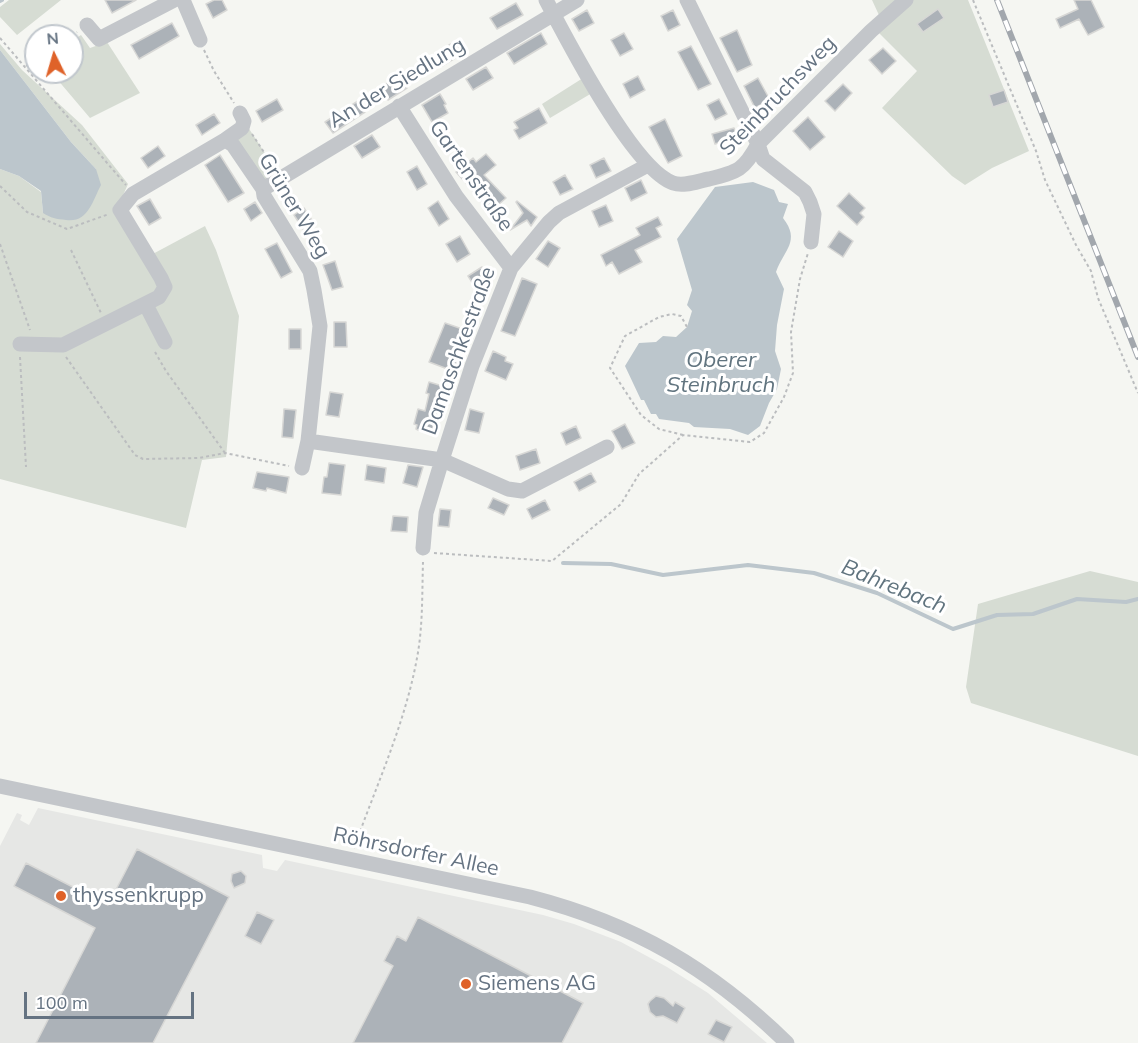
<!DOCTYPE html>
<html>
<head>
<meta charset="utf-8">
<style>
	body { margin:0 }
	#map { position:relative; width:1138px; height:1043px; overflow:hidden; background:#f5f6f2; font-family:Mulish,sans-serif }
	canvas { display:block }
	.north { position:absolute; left:24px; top:24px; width:60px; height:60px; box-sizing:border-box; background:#fff; border:2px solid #c1c7cd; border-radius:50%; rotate:355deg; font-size:16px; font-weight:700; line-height:24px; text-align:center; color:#657382 }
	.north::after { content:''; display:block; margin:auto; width:21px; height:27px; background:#df6229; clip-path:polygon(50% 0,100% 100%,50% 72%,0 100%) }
	.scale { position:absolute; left:24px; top:992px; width:170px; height:27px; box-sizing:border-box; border:3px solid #657382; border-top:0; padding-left:8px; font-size:18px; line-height:21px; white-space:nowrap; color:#657382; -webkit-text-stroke:4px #fff; paint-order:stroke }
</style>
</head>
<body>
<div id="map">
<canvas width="1138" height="1043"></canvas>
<div class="north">N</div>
<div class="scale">100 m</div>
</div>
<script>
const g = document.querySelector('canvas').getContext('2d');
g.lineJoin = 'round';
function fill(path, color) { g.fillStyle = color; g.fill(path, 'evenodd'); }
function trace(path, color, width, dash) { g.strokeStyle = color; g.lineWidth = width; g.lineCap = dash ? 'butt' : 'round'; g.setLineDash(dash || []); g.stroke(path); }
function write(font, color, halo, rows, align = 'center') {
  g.font = font + ' Mulish,sans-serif'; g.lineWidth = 6; g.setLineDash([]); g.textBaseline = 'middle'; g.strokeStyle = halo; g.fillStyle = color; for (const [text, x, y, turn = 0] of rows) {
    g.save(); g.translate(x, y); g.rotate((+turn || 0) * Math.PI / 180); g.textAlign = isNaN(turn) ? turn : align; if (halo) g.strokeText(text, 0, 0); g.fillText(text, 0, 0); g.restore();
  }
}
const built = new Path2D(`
	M 38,808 L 262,855 L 263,868 L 277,871 L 285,860 L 543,915 L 574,924 L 621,942 L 667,967 L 708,993 L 767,1043 L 0,1043 L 0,846 L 17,813 L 22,815 L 20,820 L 29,825 Z`);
const green = new Path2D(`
	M 9,0 L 61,0 L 17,35 L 0,17 L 0,7 Z
	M 872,0 L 968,0 L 1029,151 L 992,168 L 965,185 L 952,176 L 882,108 L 917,71 L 879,33 L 884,26 Z
	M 81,35 L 90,48 L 107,42 L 140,93 L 90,118 L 51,72 L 72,72 L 72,41 Z
	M 0,44 L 22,70 L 82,125 L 128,184 L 117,209 L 149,256 L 205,226 L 216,250 L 239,316 L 226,457 L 202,460 L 186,528 L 0,479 L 0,169 L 19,176 L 41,192 L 43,213 L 96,169 L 71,142 L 0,50 Z
	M 583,78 L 592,93 L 550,118 L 542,104 Z
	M 244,121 L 281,178 L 263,189 L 233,145 Z
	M 1090,571 L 1138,582 L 1138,756 L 971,703 L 966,687 L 978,604 Z`);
const water = new Path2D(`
	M 0,50 L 71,142 L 96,169 L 101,185 C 92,202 88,223 66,220 C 56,219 51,218 43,213 L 41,191 L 19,176 L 0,169 Z
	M 753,182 L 774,190 L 779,202 L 788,204 L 783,218 C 801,241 784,250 776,272 L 784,289 L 777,325 L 775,351 L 781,369 L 777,389 L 769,403 L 760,426 L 748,435 L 730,429 L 694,427 L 689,423 L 659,419 L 656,414 L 651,414 L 644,400 L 641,400 L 625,366 L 639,343 L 656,342 L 663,336 L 676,337 L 687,327 L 692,311 L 687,305 L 692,290 L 677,239 L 715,187 Z`);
const stream = new Path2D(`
	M 0,1 L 2,0
	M 563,563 L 611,564 L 663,575 L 748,565 L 814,573 L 877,593 L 953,629 L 997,615 L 1033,614 L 1077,599 L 1126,602 L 1138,599`);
const building = new Path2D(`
	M 105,0 L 136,0 L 112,13 Z
	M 214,0 L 222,0 L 227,10 L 213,18 L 206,4 Z
	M 1074,0 L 1091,0 L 1104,27 L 1088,35 L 1079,19 L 1060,28 L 1056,19 L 1078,9 Z
	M 516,3 L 523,15 L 497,29 L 490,18 Z
	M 938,9 L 944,18 L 923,32 L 917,24 Z
	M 587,10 L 594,23 L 579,31 L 572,19 Z
	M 673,10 L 680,25 L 668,31 L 661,16 Z
	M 172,23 L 179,36 L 139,59 L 131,45 Z
	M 737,30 L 752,65 L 737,72 L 720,38 Z
	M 541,33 L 547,44 L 514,64 L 507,53 Z
	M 624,33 L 633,49 L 620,56 L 611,40 Z
	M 454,42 L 462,54 L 442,66 L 435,54 Z
	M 691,46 L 711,84 L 698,90 L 678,52 Z
	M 883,48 L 896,61 L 882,74 L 869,60 Z
	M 486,67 L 493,78 L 473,90 L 466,79 Z
	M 400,76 L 407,88 L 388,100 L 381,87 Z
	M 638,76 L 645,90 L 630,98 L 623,84 Z
	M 758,78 L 770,100 L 755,108 L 744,86 Z
	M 843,84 L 852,93 L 835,111 L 825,101 Z
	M 1004,90 L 1008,102 L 993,107 L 989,95 Z
	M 440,94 L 446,104 L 444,105 L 448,113 L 432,122 L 422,105 Z
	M 277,99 L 283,110 L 262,122 L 256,111 Z
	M 719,99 L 727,114 L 715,120 L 707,105 Z
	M 358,101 L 365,112 L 333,133 L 325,122 Z
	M 539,108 L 547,123 L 519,139 L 514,130 L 518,128 L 514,122 Z
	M 214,114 L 220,123 L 202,135 L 196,125 Z
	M 808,117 L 825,137 L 810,150 L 793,131 Z
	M 665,119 L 682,156 L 668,163 L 649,127 Z
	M 734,128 L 737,137 L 715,144 L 712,134 Z
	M 372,135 L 380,147 L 362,158 L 354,146 Z
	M 158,146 L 165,156 L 148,168 L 141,158 Z
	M 486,154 L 496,165 L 484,175 L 506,198 L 491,211 L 456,172 L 473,158 L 476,162 Z
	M 220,155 L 244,193 L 228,202 L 205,165 Z
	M 604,158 L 611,171 L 596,178 L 590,165 Z
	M 417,166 L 427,184 L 417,190 L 407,172 Z
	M 565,175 L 573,189 L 560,195 L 553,182 Z
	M 641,180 L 647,193 L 631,201 L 625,188 Z
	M 849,193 L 865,208 L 860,213 L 864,217 L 857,225 L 837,206 Z
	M 150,199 L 161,218 L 149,225 L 137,206 Z
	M 438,201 L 449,219 L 439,226 L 428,208 Z
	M 517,201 L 537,217 L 531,226 L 527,220 L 510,230 L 523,213 L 516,202 Z
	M 255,202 L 262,213 L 251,221 L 244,209 Z
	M 606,205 L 613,221 L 599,227 L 592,211 Z
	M 304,208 L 315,225 L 305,232 L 294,215 Z
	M 658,217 L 662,225 L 656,228 L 661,237 L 635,250 L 642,262 L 619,274 L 612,262 L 606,266 L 601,255 L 640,235 L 636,228 Z
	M 839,231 L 853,241 L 843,257 L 828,247 Z
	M 460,236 L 470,254 L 457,262 L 446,244 Z
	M 548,241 L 560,248 L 548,267 L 536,259 Z
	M 277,243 L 292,272 L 281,278 L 265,249 Z
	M 335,261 L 343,287 L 332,290 L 323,265 Z
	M 482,267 L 482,270 L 491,285 L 479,293 L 468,276 Z
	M 522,278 L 537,284 L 515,336 L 501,331 Z
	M 334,322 L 346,322 L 347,347 L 334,347 Z
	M 445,323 L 468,331 L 453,371 L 429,362 Z
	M 289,329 L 301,329 L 301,349 L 289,349 Z
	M 493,351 L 506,357 L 505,361 L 513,364 L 506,380 L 485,371 Z
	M 429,382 L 446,387 L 443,398 L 441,397 L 431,434 L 418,430 L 416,429 L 417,425 L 414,424 L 418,409 L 425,411 L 429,394 L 426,393 Z
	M 330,392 L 343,394 L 339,417 L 326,415 Z
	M 284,409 L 296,410 L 293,438 L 282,437 Z
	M 470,409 L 484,413 L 479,433 L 465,430 Z
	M 625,424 L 635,443 L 622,449 L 612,431 Z
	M 576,426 L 581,438 L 566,445 L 561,433 Z
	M 536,449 L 540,463 L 520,470 L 516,456 Z
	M 329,463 L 345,465 L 341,495 L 322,493 L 324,477 L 327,477 Z
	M 367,465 L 386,468 L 384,483 L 365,480 Z
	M 408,465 L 423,467 L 417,487 L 403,483 Z
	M 257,472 L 289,477 L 286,493 L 267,488 L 266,491 L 253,488 Z
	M 591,473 L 596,482 L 579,491 L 574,482 Z
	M 493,498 L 509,505 L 504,515 L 488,508 Z
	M 545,500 L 550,510 L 532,519 L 527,509 Z
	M 440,509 L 451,510 L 449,527 L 438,526 Z
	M 393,516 L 408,517 L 407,532 L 391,531 Z
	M 137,849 L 229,897 L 153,1043 L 36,1043 L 95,928 L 14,886 L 26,863 L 108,905 Z
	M 241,871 L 246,876 L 245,883 L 234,888 L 231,881 L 232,874 Z
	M 257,912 L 274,920 L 261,944 L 245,936 Z
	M 418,917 L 583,1003 L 562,1043 L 353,1043 L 393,966 L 384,961 L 397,936 L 406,941 Z
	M 656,996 L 664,998 L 673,1006 L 675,1002 L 685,1008 L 677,1023 L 663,1016 L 656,1017 L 650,1012 L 648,1004 L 650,1001 Z
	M 716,1020 L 732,1027 L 724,1042 L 708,1034 Z`);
const path = new Path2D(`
	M 973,0 L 1036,151 L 1045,180 L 1076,245 L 1091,271 L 1098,298 L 1138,393
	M 72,36 L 77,32
	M 0,38 L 126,185
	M 204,50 L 214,71 L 234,103
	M 26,66 L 36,60
	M 252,134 L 273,166
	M 0,186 L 27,212 L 67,229 L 109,214
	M 0,244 L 30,330
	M 71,250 L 101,313
	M 155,352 L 166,371 L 225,453
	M 20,357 L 26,467
	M 66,357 L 135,455 L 143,459 L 199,458 L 225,453 L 289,466
	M 683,435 L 659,429 L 641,415 L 610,368 L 625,336 L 659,317 L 672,314 L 681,316 L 687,327
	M 434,553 L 552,561 L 621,504 L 639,474 L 683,435 L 750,442 L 764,433 L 784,397 L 793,373 L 791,332 L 800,279 L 808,253
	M 354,848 C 376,786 405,724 417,658 C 423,626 422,594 423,562`);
const minor = new Path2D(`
	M 183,0 L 200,40
	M 546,0 C 567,40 633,169 673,183 C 684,187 698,181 709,179 C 738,172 744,170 758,144 L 871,31 L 906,0
	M 687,0 L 758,144 L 763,159 L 805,192 L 810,202 L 814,214 L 811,242
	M 87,25 L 99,39 L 174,0
	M 399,106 L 456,196 L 511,268
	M 225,140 L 233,145 L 263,189 L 264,196 L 310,271 L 314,290 L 320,326 L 308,441 L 442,460 L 508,489 L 522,491 L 607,447
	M 263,189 L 577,0
	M 146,305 L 165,342
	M 20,344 L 63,345 L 159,297 L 165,287 L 161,278 L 120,210 L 133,194 L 225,140 L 242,128 L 244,121 L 240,113
	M 302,468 L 308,441
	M 423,548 L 426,513 L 442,460 L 472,366 L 511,268 L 549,222 L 559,213 L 648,165
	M 0,786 L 530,897 C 634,924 710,968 787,1043`);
const rail = new Path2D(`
	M 997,0 L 1138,357`);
const markers = [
	[61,896,6,"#df6229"],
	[466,984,6,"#df6229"]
];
const streetNames = [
	["An der Siedlung",397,83,-31],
	["Steinbruchsweg",778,96,-46],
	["Gartenstraße",471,176,55],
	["Grüner Weg",294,206,59],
	["Damaschkestraße",459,351,-70],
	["Röhrsdorfer Allee",416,852,12]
];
const poiNames = [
	["thyssenkrupp",73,896],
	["Siemens AG",478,984]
];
const waterNames = [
	["Oberer",721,360],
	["Steinbruch",721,385],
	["Bahrebach",894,587,22]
];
fill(built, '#e6e7e5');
fill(green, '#d6dcd3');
fill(water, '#bcc6cc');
trace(stream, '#bcc6cc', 4);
fill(building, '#acb2b8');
trace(building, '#d7d7d5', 1.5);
trace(path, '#bbbdbf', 2, [3, 3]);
trace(minor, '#c3c6ca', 15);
trace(rail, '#a2a7ad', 6);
trace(rail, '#fff', 4, [11]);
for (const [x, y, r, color] of markers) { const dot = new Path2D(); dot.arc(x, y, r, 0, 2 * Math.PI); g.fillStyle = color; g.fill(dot); trace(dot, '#fff', 2); }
write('21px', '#657382', '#fff', streetNames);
write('21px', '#657382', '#fff', poiNames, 'left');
write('italic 22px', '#61747f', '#fff', waterNames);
</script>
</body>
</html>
